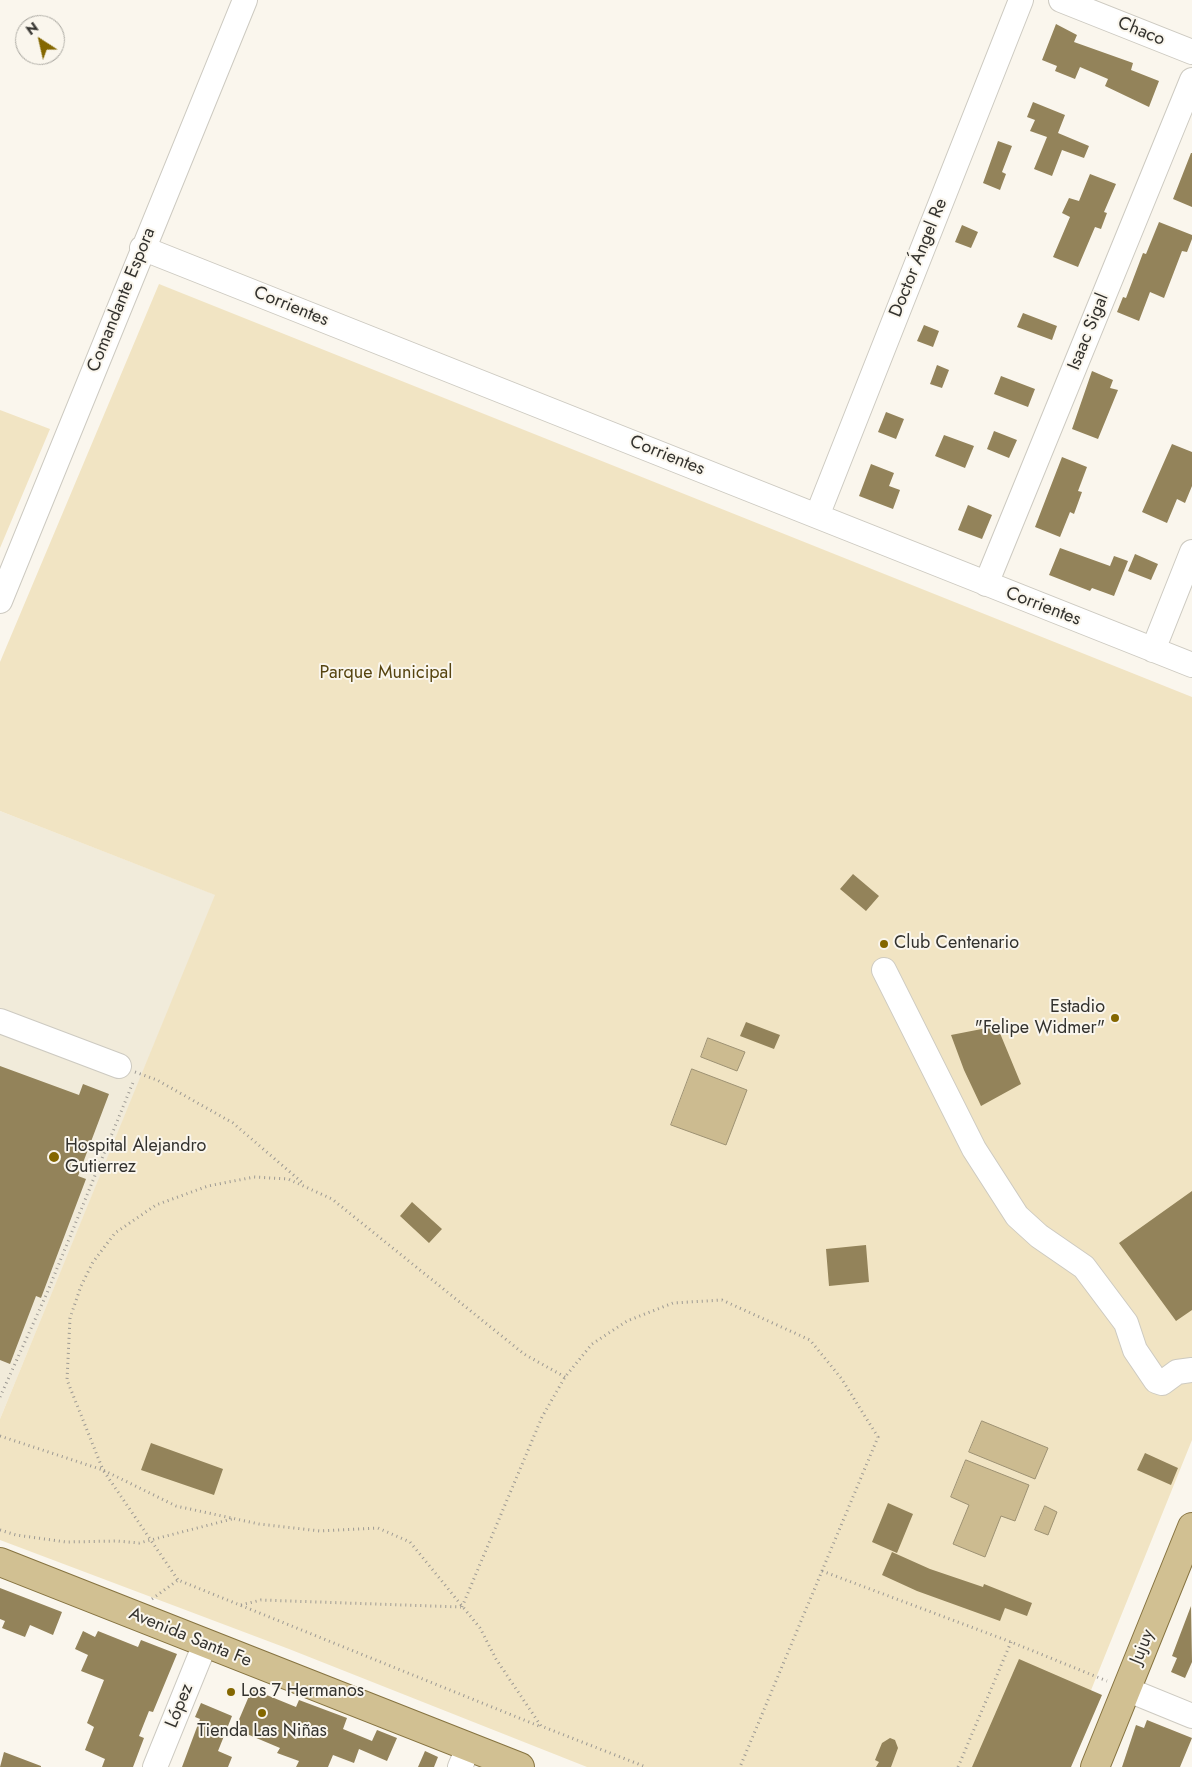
<!DOCTYPE html>
<html>
<head>
<meta charset="utf-8">
<style>
	body { margin:0 }
	#map { position:relative; width:1192px; height:1767px; overflow:hidden; background:#faf6ed; font-family:Jost,sans-serif }
	canvas { display:block }
	.north { position:absolute; left:15px; top:15px; width:50px; height:50px; box-sizing:border-box; background:#faf6ed; border:1px solid #aaa8a1; border-radius:50%; rotate:325deg; font-size:14px; font-weight:700; line-height:20px; text-align:center; color:#33322e }
	.north::after { content:''; display:block; margin:auto; width:18px; height:22px; background:#846700; clip-path:polygon(50% 0,100% 100%,50% 72%,0 100%) }
</style>
</head>
<body>
<div id="map">
<canvas width="1192" height="1767"></canvas>
<div class="north">N</div>
</div>
<script>
const g = document.querySelector('canvas').getContext('2d');
g.lineJoin = 'round';
function fill(path, color) { g.fillStyle = color; g.fill(path, 'evenodd'); }
function trace(path, color, width, dash) { g.strokeStyle = color; g.lineWidth = width; g.lineCap = dash ? 'butt' : 'round'; g.setLineDash(dash || []); g.stroke(path); }
function write(font, color, halo, rows, align = 'center') {
  g.font = font + ' Jost,sans-serif'; g.lineWidth = 4; g.setLineDash([]); g.textBaseline = 'middle'; g.strokeStyle = halo; g.fillStyle = color; for (const [text, x, y, turn = 0] of rows) {
    g.save(); g.translate(x, y); g.rotate((+turn || 0) * Math.PI / 180); g.textAlign = isNaN(turn) ? turn : align; if (halo) g.strokeText(text, 0, 0); g.fillText(text, 0, 0); g.restore();
  }
}
const built = new Path2D(`
	M 0,811 L 216,895 L 0,1419 Z`);
const green = new Path2D(`
	M 159,284 L 1192,697 L 1192,1440 L 1060,1767 L 587,1767 L 289,1649 L 0,1540 L 0,1419 L 215,895 L 0,811 L 0,662 Z
	M 0,410 L 50,429 L 0,548 Z`);
const water = new Path2D(`
	M 708,1038 L 745,1052 L 737,1071 L 701,1057 Z
	M 692,1069 L 747,1090 L 726,1145 L 671,1125 Z
	M 982,1421 L 1048,1448 L 1035,1479 L 969,1452 Z
	M 966,1460 L 1029,1485 L 1015,1521 L 1001,1516 L 985,1557 L 953,1544 L 969,1505 L 951,1497 Z
	M 1045,1506 L 1057,1512 L 1048,1535 L 1035,1530 Z`);
const building = new Path2D(`
	M 1056,24 L 1077,35 L 1074,42 L 1133,63 L 1131,70 L 1159,81 L 1149,107 L 1105,86 L 1108,79 L 1080,67 L 1075,79 L 1055,71 L 1057,66 L 1042,60 Z
	M 1033,102 L 1065,115 L 1058,133 L 1089,146 L 1084,158 L 1062,150 L 1052,176 L 1034,169 L 1047,137 L 1030,131 L 1035,120 L 1027,117 Z
	M 998,141 L 1012,146 L 1002,172 L 1006,174 L 1000,190 L 983,183 Z
	M 1191,153 L 1192,153 L 1192,207 L 1173,199 Z
	M 1090,174 L 1116,184 L 1104,212 L 1107,213 L 1101,229 L 1095,227 L 1078,267 L 1053,257 L 1070,217 L 1062,213 L 1069,198 L 1079,201 Z
	M 1159,222 L 1192,235 L 1192,239 L 1187,252 L 1182,251 L 1164,298 L 1150,292 L 1139,321 L 1117,312 L 1123,297 L 1126,298 L 1143,253 L 1146,254 Z
	M 962,225 L 978,232 L 971,248 L 955,242 Z
	M 1023,313 L 1057,326 L 1052,340 L 1017,327 Z
	M 924,325 L 939,331 L 933,347 L 917,341 Z
	M 937,365 L 949,370 L 942,388 L 930,384 Z
	M 1092,371 L 1113,380 L 1110,388 L 1118,390 L 1098,439 L 1072,429 Z
	M 1001,376 L 1035,389 L 1028,407 L 994,394 Z
	M 886,412 L 904,419 L 896,439 L 878,432 Z
	M 994,431 L 1017,440 L 1009,458 L 987,449 Z
	M 944,435 L 974,446 L 965,468 L 935,456 Z
	M 1172,444 L 1192,452 L 1192,486 L 1185,503 L 1177,499 L 1167,523 L 1142,512 Z
	M 1062,457 L 1087,467 L 1078,491 L 1082,492 L 1074,514 L 1070,512 L 1060,537 L 1035,527 Z
	M 871,464 L 894,473 L 889,486 L 900,490 L 893,509 L 859,496 Z
	M 968,505 L 992,515 L 982,539 L 958,530 Z
	M 1060,548 L 1110,566 L 1114,556 L 1128,561 L 1114,596 L 1092,588 L 1090,591 L 1049,575 Z
	M 1135,554 L 1158,564 L 1151,580 L 1128,571 Z
	M 853,874 L 879,896 L 866,911 L 840,889 Z
	M 746,1022 L 780,1035 L 774,1049 L 740,1036 Z
	M 997,1026 L 1021,1084 L 981,1106 L 964,1070 L 951,1035 Z
	M 0,1066 L 79,1095 L 83,1084 L 109,1094 L 78,1176 L 86,1179 L 41,1298 L 36,1296 L 10,1364 L 0,1360 Z
	M 1192,1191 L 1192,1310 L 1176,1321 L 1119,1243 Z
	M 412,1202 L 442,1229 L 429,1243 L 400,1216 Z
	M 866,1245 L 869,1282 L 829,1286 L 826,1249 Z
	M 151,1443 L 223,1469 L 214,1495 L 141,1470 Z
	M 1145,1453 L 1178,1468 L 1171,1485 L 1137,1470 Z
	M 888,1503 L 913,1514 L 897,1553 L 872,1542 Z
	M 892,1552 L 930,1569 L 983,1587 L 984,1584 L 1032,1603 L 1027,1616 L 1005,1608 L 1000,1621 L 917,1591 L 882,1575 Z
	M 0,1588 L 62,1612 L 53,1635 L 30,1625 L 25,1637 L 2,1628 L 5,1621 L 0,1619 Z
	M 1191,1606 L 1192,1662 L 1185,1678 L 1171,1672 L 1177,1658 L 1172,1656 Z
	M 83,1631 L 95,1637 L 98,1631 L 138,1647 L 141,1640 L 177,1654 L 153,1712 L 149,1711 L 139,1736 L 144,1738 L 133,1767 L 102,1767 L 105,1759 L 85,1750 L 94,1727 L 87,1723 L 104,1680 L 81,1671 L 88,1655 L 75,1649 Z
	M 1019,1659 L 1102,1695 L 1071,1767 L 972,1767 Z
	M 252,1689 L 296,1707 L 299,1700 L 347,1718 L 343,1729 L 372,1741 L 377,1730 L 397,1738 L 387,1761 L 359,1749 L 354,1763 L 333,1755 L 328,1767 L 296,1767 L 299,1761 L 277,1753 L 280,1748 L 235,1729 Z
	M 201,1703 L 232,1716 L 218,1751 L 232,1757 L 228,1767 L 182,1767 L 200,1719 L 195,1717 Z
	M 1147,1720 L 1192,1738 L 1180,1767 L 1122,1767 L 1136,1725 L 1144,1728 Z
	M 890,1738 L 895,1740 L 898,1748 L 891,1767 L 876,1767 L 879,1762 L 875,1760 L 882,1743 Z
	M 425,1751 L 438,1757 L 434,1767 L 418,1767 Z
	M 4,1752 L 41,1766 L 41,1767 L 0,1767 Z`);
const path = new Path2D(`
	M 135,1072 L 157,1080 L 233,1123 L 304,1184
	M 565,1377 L 524,1354 L 332,1199 L 288,1179 L 254,1177 L 208,1186 L 156,1205 L 115,1233 L 93,1262 L 81,1286 L 70,1318 L 67,1380 L 103,1470 L 176,1506 L 259,1524 L 320,1531 L 378,1528 L 410,1542 L 480,1628 L 496,1659 L 541,1726 L 646,1767
	M 0,1397 L 47,1293 L 134,1080
	M 0,1436 L 103,1470 L 178,1580
	M 0,1530 L 16,1535 L 66,1542 L 117,1541 L 139,1543 L 232,1519
	M 822,1571 L 1011,1642 L 1107,1681
	M 152,1599 L 178,1580 L 539,1726
	M 241,1605 L 261,1600 L 461,1607
	M 462,1607 L 542,1417 L 565,1377 L 592,1344 L 627,1321 L 673,1303 L 722,1300 L 810,1340 L 841,1378 L 878,1437 L 740,1767
	M 958,1767 L 1011,1642`);
const minor = new Path2D(`
	M 1061,0 L 1192,52
	M 142,248 L 1192,665
	M 817,516 L 1021,0
	M 986,584 L 1192,80
	M 0,601 L 245,0
	M 1153,650 L 1192,552
	M 884,970 L 974,1149 L 1017,1216 L 1039,1236 L 1084,1267 L 1126,1323 L 1135,1350 L 1156,1381 L 1162,1383 L 1177,1372 L 1192,1370
	M 0,1021 L 119,1066
	M 1126,1689 L 1192,1716
	M 155,1767 L 205,1644
	M 460,1767 L 469,1746`);
const major = new Path2D(`
	M 0,1562 L 520,1767
	M 1095,1767 L 1192,1527`);
const markers = [
	[884,944,5,"#846700"],
	[1115,1018,5,"#846700"],
	[54,1157,6,"#846700"],
	[231,1692,5,"#846700"],
	[262,1713,5,"#846700"]
];
const streetNames = [
	["Chaco",1141,32,22],
	["Doctor Ángel Re",919,258,-68],
	["Comandante Espora",122,300,-68],
	["Corrientes",291,307,22],
	["Isaac Sigal",1089,332,-68],
	["Corrientes",667,456,22],
	["Corrientes",1043,607,21],
	["Avenida Santa Fe",190,1638,22],
	["Jujuy",1143,1647,-68],
	["López",180,1706,-68]
];
const parkNames = [
	["Parque Municipal",386,674]
];
const poiNames = [
	["Club Centenario",894,944],
	["Estadio",1105,1008,"right"],
	["\"Felipe Widmer\"",1105,1029,"right"],
	["Hospital Alejandro",65,1147],
	["Gutierrez",65,1168],
	["Los 7 Hermanos",241,1692],
	["Tienda Las Niñas",262,1732,"center"]
];
fill(built, '#f1ebda');
fill(green, '#f1e4c3');
fill(water, '#ccbb90');
trace(water, '#9e9273', 1);
fill(building, '#93835a');
trace(minor, '#cdcac1', 26);
trace(major, '#867340', 30);
trace(path, '#9c9993', 3, [1, 4]);
trace(minor, '#fff', 24);
trace(major, '#d1c092', 28);
for (const [x, y, r, color] of markers) { const dot = new Path2D(); dot.arc(x, y, r, 0, 2 * Math.PI); g.fillStyle = color; g.fill(dot); trace(dot, '#faf6ed', 2); }
write('18px', '#33322e', '#faf6ed', streetNames);
write('18px', '#564410', '#faf6ed', parkNames);
write('18px', '#33322e', '#faf6ed', poiNames, 'left');
</script>
</body>
</html>
